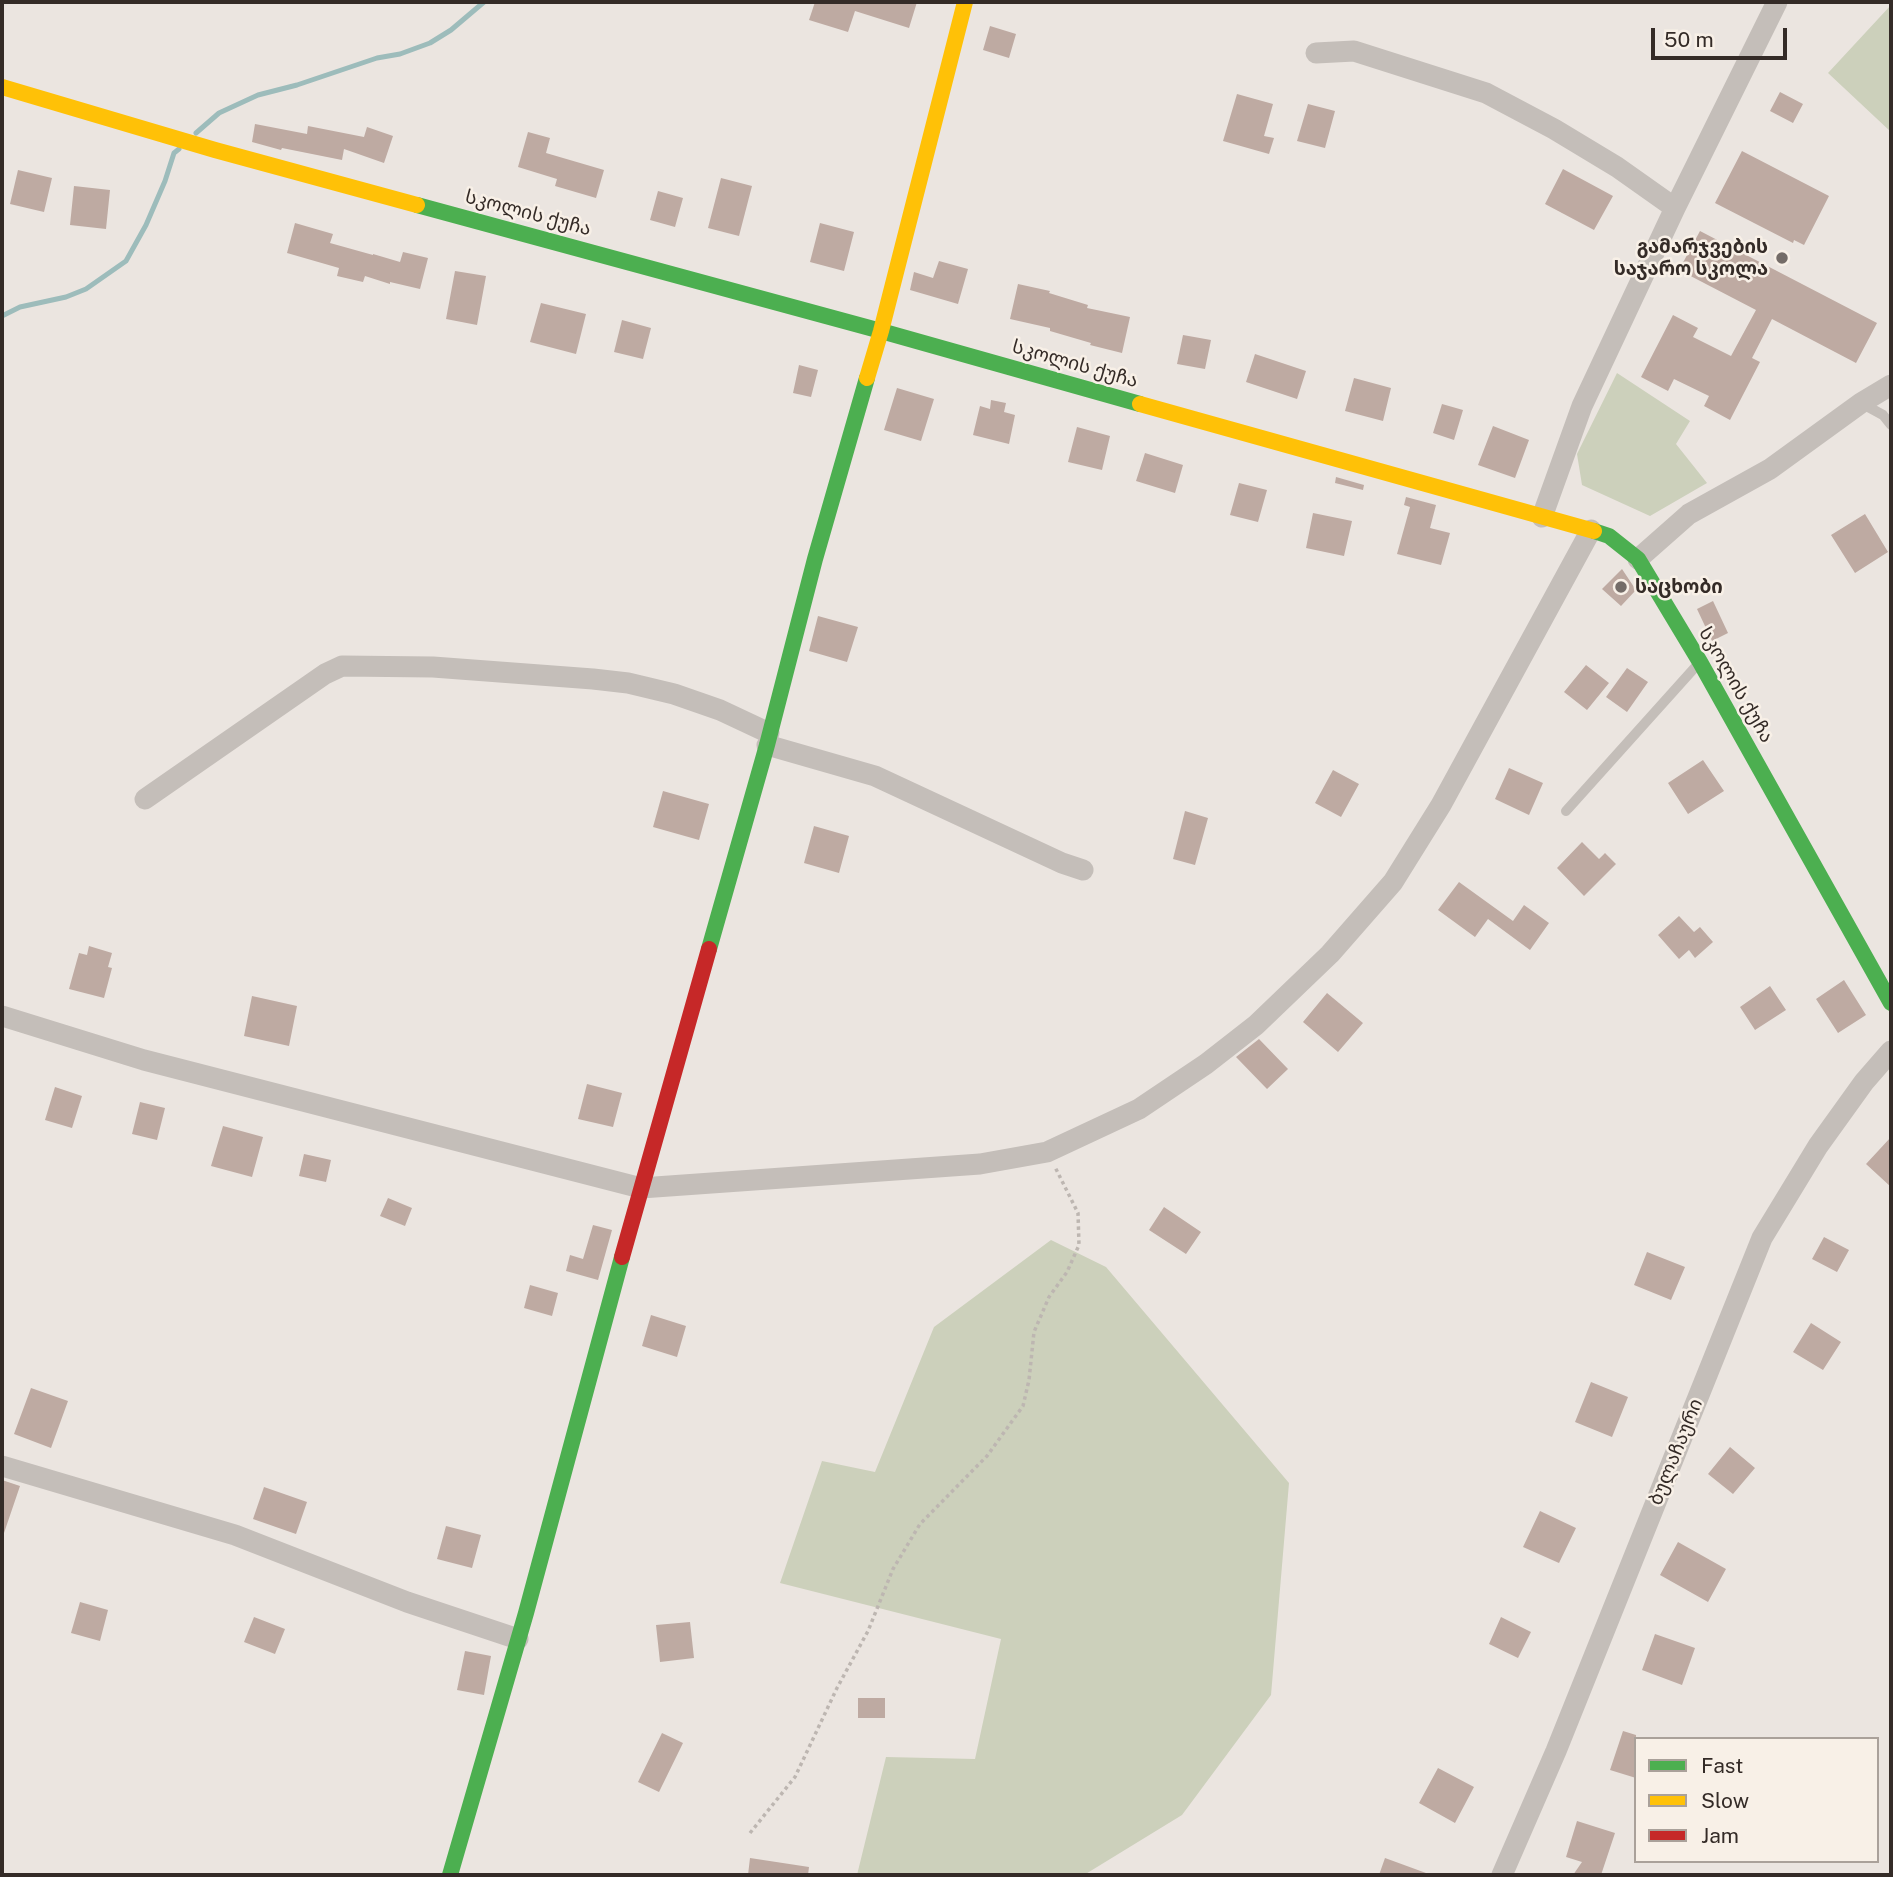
<!DOCTYPE html>
<html>
<head>
<meta charset="utf-8">
<style>
	body { margin:0 }
	#map { position:relative; width:1893px; height:1877px; overflow:hidden; background:#ebe5e0; font-family:"Public Sans",sans-serif }
	canvas { display:block }
	.frame { position:absolute; inset:0; border:4px solid #342b27; pointer-events:none }
	.legend { position:absolute; left:1634px; top:1737px; width:245px; height:126px; box-sizing:border-box; background:#f8f0e7; border:2px solid #aaa19a; margin:0; padding:9px 12px; list-style:none; font-size:21px; color:#342b27 }
	.legend li { display:flex; align-items:center; gap:14px; height:35px }
	.legend b { width:35px; border:2px solid #aaa19a }
	.scale { position:absolute; left:1651px; top:28px; width:136px; height:32px; box-sizing:border-box; border:4px solid #342b27; border-top:0; padding-left:9px; font-size:21px; line-height:24px; white-space:nowrap; color:#342b27; -webkit-text-stroke:5px #f8f0e7; paint-order:stroke }
</style>
</head>
<body>
<div id="map">
<canvas width="1893" height="1877"></canvas>
<div class="frame"></div>
<ul class="legend">
<li><b style="height:9px;background:#4caf50"></b>Fast</li>
<li><b style="height:9px;background:#ffc107"></b>Slow</li>
<li><b style="height:9px;background:#c62828"></b>Jam</li>
</ul>
<div class="scale">50 m</div>
</div>
<script>
const g = document.querySelector('canvas').getContext('2d');
g.lineJoin = 'round';
function fill(path, color) { g.fillStyle = color; g.fill(path, 'evenodd'); }
function trace(path, color, width, dash) { g.strokeStyle = color; g.lineWidth = width; g.lineCap = dash ? 'butt' : 'round'; g.setLineDash(dash || []); g.stroke(path); }
function write(font, color, halo, rows, align = 'center') {
  g.font = font + ' "Public Sans","Noto Sans Georgian",sans-serif'; g.lineWidth = 5; g.setLineDash([]); g.textBaseline = 'middle'; g.strokeStyle = halo; g.fillStyle = color; for (const [text, x, y, turn = 0] of rows) {
    g.save(); g.translate(x, y); g.rotate((+turn || 0) * Math.PI / 180); g.textAlign = isNaN(turn) ? turn : align; if (halo) g.strokeText(text, 0, 0); g.fillText(text, 0, 0); g.restore();
  }
}
const green = new Path2D(`
	M 1891,5 L 1891,132 L 1828,73 Z
	M 1617,373 L 1690,421 L 1676,444 L 1707,483 L 1650,516 L 1582,485 L 1577,454 Z
	M 1051,1240 L 1106,1267 L 1289,1483 L 1271,1695 L 1182,1815 L 1084,1875 L 857,1875 L 886,1757 L 975,1759 L 1001,1639 L 780,1583 L 822,1461 L 875,1472 L 934,1327 Z`);
const stream = new Path2D(`
	M 196,133 L 219,113 L 258,95 L 297,85 L 377,58 L 400,54 L 430,43 L 451,30 L 484,2
	M 2,316 L 20,307 L 66,297 L 86,289 L 126,261 L 146,225 L 165,181 L 174,153 L 179,149`);
const building = new Path2D(`
	M 815,2 L 917,2 L 909,28 L 855,11 L 848,32 L 809,20 Z
	M 990,26 L 1016,34 L 1009,58 L 983,50 Z
	M 1780,92 L 1803,104 L 1793,123 L 1770,111 Z
	M 1237,94 L 1273,104 L 1264,136 L 1274,138 L 1269,154 L 1223,141 Z
	M 1308,104 L 1335,111 L 1325,148 L 1297,141 Z
	M 255,124 L 307,134 L 308,126 L 364,137 L 367,127 L 393,136 L 384,163 L 344,149 L 342,160 L 282,148 L 281,150 L 252,142 Z
	M 528,132 L 550,138 L 546,153 L 604,170 L 596,198 L 555,186 L 557,179 L 518,167 Z
	M 1742,151 L 1829,196 L 1804,245 L 1794,240 L 1793,243 L 1715,203 Z
	M 1563,169 L 1613,196 L 1594,230 L 1545,204 Z
	M 18,170 L 52,178 L 44,212 L 10,204 Z
	M 721,178 L 752,186 L 739,236 L 708,228 Z
	M 74,186 L 110,190 L 106,229 L 70,225 Z
	M 658,191 L 683,198 L 675,227 L 650,220 Z
	M 295,223 L 333,234 L 330,243 L 373,255 L 373,254 L 400,262 L 403,252 L 428,258 L 420,289 L 390,282 L 390,284 L 365,276 L 363,282 L 337,276 L 339,268 L 287,253 Z
	M 820,223 L 854,232 L 844,271 L 810,262 Z
	M 1700,231 L 1877,323 L 1856,363 L 1772,319 L 1752,358 L 1760,362 L 1730,420 L 1704,406 L 1709,396 L 1674,379 L 1668,391 L 1641,377 L 1673,315 L 1698,328 L 1693,337 L 1731,356 L 1756,310 L 1679,270 Z
	M 939,261 L 968,269 L 958,304 L 910,290 L 914,272 L 933,278 Z
	M 455,271 L 486,276 L 477,325 L 446,319 Z
	M 1018,284 L 1050,291 L 1049,293 L 1088,305 L 1087,308 L 1130,317 L 1122,353 L 1090,345 L 1091,343 L 1050,331 L 1050,328 L 1010,319 Z
	M 541,303 L 586,314 L 576,354 L 530,342 Z
	M 622,320 L 651,328 L 643,359 L 614,352 Z
	M 1183,335 L 1211,340 L 1205,369 L 1177,364 Z
	M 1255,354 L 1306,371 L 1297,399 L 1246,382 Z
	M 799,365 L 818,370 L 811,397 L 793,393 Z
	M 1354,378 L 1391,388 L 1383,421 L 1345,411 Z
	M 897,388 L 934,399 L 921,441 L 884,430 Z
	M 991,400 L 1006,403 L 1004,412 L 1015,415 L 1009,444 L 973,435 L 980,406 L 990,409 Z
	M 1442,404 L 1463,410 L 1454,440 L 1433,433 Z
	M 1493,426 L 1529,440 L 1515,478 L 1478,465 Z
	M 1077,427 L 1110,436 L 1102,470 L 1068,462 Z
	M 1145,453 L 1183,465 L 1175,493 L 1136,481 Z
	M 1336,477 L 1364,485 L 1363,490 L 1335,483 Z
	M 1239,483 L 1267,490 L 1258,522 L 1230,515 Z
	M 1406,497 L 1436,505 L 1430,528 L 1450,533 L 1441,565 L 1397,554 L 1410,507 L 1404,505 Z
	M 1313,513 L 1352,521 L 1344,556 L 1306,548 Z
	M 1865,514 L 1888,552 L 1855,573 L 1831,535 Z
	M 1622,569 L 1636,590 L 1621,606 L 1602,589 Z
	M 1713,601 L 1728,633 L 1712,641 L 1697,609 Z
	M 818,616 L 858,627 L 847,662 L 809,651 Z
	M 1586,665 L 1609,683 L 1587,710 L 1564,692 Z
	M 1627,668 L 1648,682 L 1627,712 L 1606,697 Z
	M 1703,760 L 1724,791 L 1688,814 L 1668,783 Z
	M 1509,768 L 1543,783 L 1529,815 L 1495,799 Z
	M 1333,770 L 1359,784 L 1341,817 L 1315,803 Z
	M 663,791 L 709,804 L 699,840 L 653,827 Z
	M 1185,811 L 1208,818 L 1195,865 L 1173,859 Z
	M 814,826 L 849,836 L 839,873 L 804,863 Z
	M 1582,842 L 1599,859 L 1605,853 L 1616,864 L 1584,896 L 1557,868 Z
	M 1459,882 L 1513,921 L 1524,905 L 1549,923 L 1530,950 L 1488,919 L 1475,937 L 1438,910 Z
	M 1679,916 L 1694,932 L 1700,927 L 1713,942 L 1695,958 L 1689,950 L 1679,959 L 1658,935 Z
	M 89,946 L 112,953 L 108,967 L 112,968 L 104,998 L 69,989 L 79,953 L 87,955 Z
	M 1844,980 L 1866,1015 L 1838,1033 L 1816,999 Z
	M 1770,986 L 1786,1010 L 1755,1030 L 1740,1007 Z
	M 1327,993 L 1363,1023 L 1338,1052 L 1303,1022 Z
	M 252,996 L 297,1006 L 289,1046 L 244,1036 Z
	M 1259,1039 L 1288,1069 L 1267,1089 L 1236,1057 Z
	M 587,1084 L 622,1093 L 613,1127 L 578,1119 Z
	M 55,1087 L 82,1096 L 72,1128 L 45,1120 Z
	M 140,1102 L 165,1108 L 157,1140 L 132,1134 Z
	M 223,1126 L 263,1137 L 252,1177 L 211,1166 Z
	M 1891,1137 L 1891,1187 L 1866,1164 Z
	M 304,1154 L 331,1160 L 326,1182 L 299,1176 Z
	M 388,1198 L 412,1208 L 405,1226 L 380,1216 Z
	M 1164,1207 L 1201,1232 L 1186,1254 L 1149,1230 Z
	M 593,1225 L 612,1230 L 598,1280 L 566,1271 L 570,1255 L 583,1259 Z
	M 1824,1237 L 1849,1250 L 1837,1272 L 1812,1259 Z
	M 1647,1252 L 1685,1267 L 1671,1300 L 1634,1285 Z
	M 530,1285 L 558,1293 L 552,1316 L 524,1308 Z
	M 651,1315 L 686,1326 L 677,1357 L 642,1346 Z
	M 1811,1323 L 1841,1342 L 1823,1370 L 1793,1352 Z
	M 1591,1382 L 1628,1397 L 1612,1437 L 1575,1422 Z
	M 31,1388 L 68,1401 L 51,1448 L 14,1434 Z
	M 1730,1447 L 1755,1468 L 1733,1494 L 1708,1474 Z
	M 2,1480 L 20,1486 L 4,1533 L 2,1533 Z
	M 264,1487 L 307,1502 L 296,1534 L 253,1519 Z
	M 1540,1511 L 1576,1528 L 1559,1563 L 1523,1547 Z
	M 446,1526 L 481,1535 L 472,1568 L 437,1559 Z
	M 1678,1542 L 1726,1569 L 1708,1602 L 1660,1575 Z
	M 80,1602 L 108,1610 L 100,1641 L 71,1633 Z
	M 254,1617 L 285,1629 L 275,1654 L 244,1642 Z
	M 1501,1617 L 1531,1632 L 1518,1658 L 1489,1644 Z
	M 690,1622 L 694,1658 L 660,1662 L 656,1625 Z
	M 1655,1634 L 1695,1648 L 1682,1685 L 1642,1670 Z
	M 465,1651 L 491,1656 L 484,1695 L 457,1690 Z
	M 858,1698 L 885,1698 L 885,1718 L 858,1718 Z
	M 1623,1731 L 1636,1735 L 1636,1778 L 1610,1770 Z
	M 662,1733 L 683,1743 L 659,1792 L 638,1782 Z
	M 1438,1768 L 1474,1787 L 1455,1823 L 1419,1803 Z
	M 1577,1821 L 1615,1833 L 1601,1875 L 1573,1875 L 1582,1862 L 1566,1857 Z
	M 750,1858 L 809,1867 L 808,1875 L 748,1875 Z
	M 1385,1858 L 1426,1873 L 1426,1875 L 1379,1875 Z`);
const path = new Path2D(`
	M 750,1833 L 795,1777 L 837,1688 L 868,1631 L 893,1569 L 920,1524 L 987,1456 L 1023,1406 L 1029,1380 L 1034,1332 L 1049,1297 L 1067,1272 L 1079,1245 L 1078,1213 L 1055,1167`);
const lane = new Path2D(`
	M 1861,403 L 1883,415 L 1891,425
	M 1566,811 L 1698,664`);
const street = new Path2D(`
	M 1316,53 L 1354,51 L 1486,93 L 1554,129 L 1617,167 L 1675,208
	M 1542,517 L 1582,406 L 1675,208 L 1777,2
	M 1638,559 L 1689,514 L 1770,469 L 1861,403 L 1891,385
	M 767,745 L 875,776 L 1062,863 L 1083,870
	M 145,799 L 325,674 L 342,666 L 433,667 L 593,679 L 628,683 L 674,694 L 720,710 L 769,733
	M 2,1016 L 144,1060 L 641,1188 L 980,1164 L 1047,1152 L 1139,1109 L 1206,1064 L 1256,1025 L 1330,954 L 1393,882 L 1441,805 L 1591,530
	M 2,1466 L 235,1535 L 407,1602 L 518,1639
	M 1502,1875 L 1556,1751 L 1762,1238 L 1818,1146 L 1864,1082 L 1891,1051`);
const fast = new Path2D(`
	M 417,205 L 881,331 L 1140,404
	M 1594,531 L 1609,536 L 1638,559 L 1700,662 L 1891,1003
	M 709,949 L 767,745 L 815,559 L 867,378
	M 450,1875 L 526,1613 L 622,1257`);
const slow = new Path2D(`
	M 2,87 L 215,150 L 417,205
	M 867,378 L 881,331 L 965,2
	M 1140,404 L 1594,531`);
const jam = new Path2D(`
	M 622,1257 L 709,949`);
const markers = [
	[1782,258,7,"#746c68"],
	[1621,587,7,"#746c68"]
];
const streetNames = [
	["სკოლის ქუჩა",528,213,15],
	["სკოლის ქუჩა",1075,364,16],
	["სკოლის ქუჩა",1736,685,60],
	["ბულაჩაური",1676,1452,-68]
];
const poiNames = [
	["გამარჯვების",1768,247],
	["საჯარო სკოლა",1768,269],
	["საცხობი",1635,587,"left"]
];
fill(green, '#ccd0bb');
trace(stream, '#9dbcbb', 5);
fill(building, '#beaaa2');
trace(path, '#bdb6b1', 3.5, [3.5, 3.5]);
trace(lane, '#c4beb9', 10);
trace(street, '#c4beb9', 21);
trace(fast, '#4caf50', 16);
trace(slow, '#ffc107', 16);
trace(jam, '#c62828', 16);
for (const [x, y, r, color] of markers) { const dot = new Path2D(); dot.arc(x, y, r, 0, 2 * Math.PI); g.fillStyle = color; g.fill(dot); trace(dot, '#f8f0e7', 2.5); }
write('19px', '#342b27', '#f8f0e7', streetNames);
write('bold 19px', '#342b27', '#f8f0e7', poiNames, 'right');
</script>
</body>
</html>
